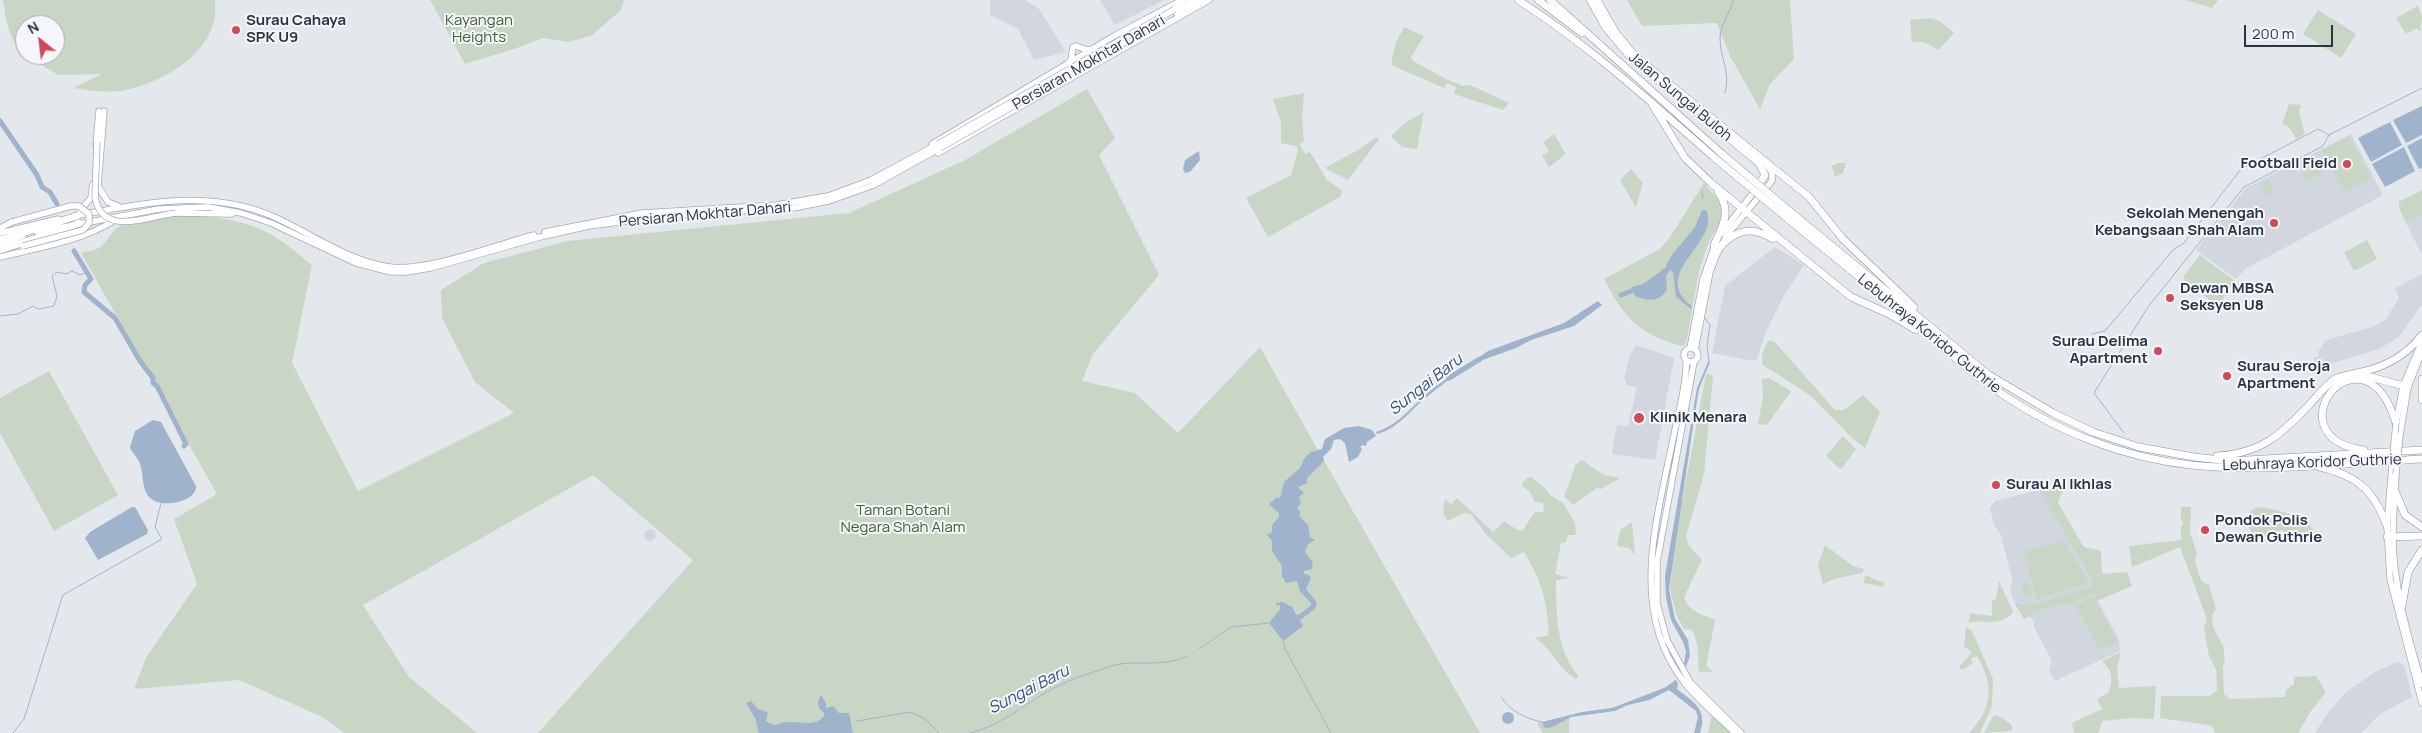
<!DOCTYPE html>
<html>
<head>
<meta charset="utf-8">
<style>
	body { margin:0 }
	#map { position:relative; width:2422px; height:733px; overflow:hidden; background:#e4e7ec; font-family:Manrope,sans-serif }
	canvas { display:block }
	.north { position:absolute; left:15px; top:15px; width:50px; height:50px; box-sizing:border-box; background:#f4f6f9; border:1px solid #a4a8b1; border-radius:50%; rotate:331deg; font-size:14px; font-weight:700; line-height:20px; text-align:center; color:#2b3445 }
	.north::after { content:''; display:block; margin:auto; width:18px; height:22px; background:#d1495b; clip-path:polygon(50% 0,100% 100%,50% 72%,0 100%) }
	.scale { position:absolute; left:2244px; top:25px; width:89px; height:22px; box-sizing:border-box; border:2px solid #2b3445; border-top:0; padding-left:6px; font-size:15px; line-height:18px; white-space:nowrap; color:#2b3445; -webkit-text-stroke:4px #f4f6f9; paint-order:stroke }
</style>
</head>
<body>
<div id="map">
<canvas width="2422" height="733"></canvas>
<div class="north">N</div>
<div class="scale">200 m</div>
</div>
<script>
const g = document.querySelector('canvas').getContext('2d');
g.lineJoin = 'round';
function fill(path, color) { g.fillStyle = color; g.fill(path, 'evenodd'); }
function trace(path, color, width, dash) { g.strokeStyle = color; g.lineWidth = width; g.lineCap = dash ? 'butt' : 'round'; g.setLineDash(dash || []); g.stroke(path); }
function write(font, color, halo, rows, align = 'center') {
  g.font = font + ' Manrope,sans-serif'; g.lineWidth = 4; g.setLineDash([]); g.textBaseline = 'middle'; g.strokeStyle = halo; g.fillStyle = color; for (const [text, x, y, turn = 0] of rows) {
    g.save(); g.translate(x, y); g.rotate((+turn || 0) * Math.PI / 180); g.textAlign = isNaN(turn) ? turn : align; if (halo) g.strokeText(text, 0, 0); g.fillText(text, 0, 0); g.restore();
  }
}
const built = new Path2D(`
	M 990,0 L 1025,0 L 1039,9 L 1066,52 L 1034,60 L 1018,29 L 990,15 Z
	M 1100,0 L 1164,0 L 1115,25 Z
	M 2351,134 L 2383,195 L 2245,269 L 2236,279 L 2196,250 L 2246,188 Z
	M 2422,215 L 2422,255 L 2406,223 Z
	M 1775,247 L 1804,265 L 1782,299 L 1766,332 L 1757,359 L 1753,361 L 1712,353 L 1725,286 Z
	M 2422,274 L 2422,304 L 2399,337 L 2379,349 L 2317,368 L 2314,358 L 2319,356 L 2318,352 L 2326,340 L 2372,327 L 2385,320 L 2399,298 L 2395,288 Z
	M 1636,345 L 1674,358 L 1655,460 L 1612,454 L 1617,425 L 1628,426 L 1637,387 L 1627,385 L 1624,378 L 1629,357 Z
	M 2039,490 L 2094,584 L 2093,586 L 2037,603 L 2015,604 L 2010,590 L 2013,582 L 2000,532 L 1994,525 L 1990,508 L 1995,501 Z
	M644 535a6 6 0 1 1 12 0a6 6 0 1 1-12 0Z
	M 2094,594 L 2119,640 L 2120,651 L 2055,681 L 2049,671 L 2052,661 L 2033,625 L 2035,624 L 2030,616 L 2054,605 L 2071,605 Z
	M 2397,662 L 2405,666 L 2412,697 L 2380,714 L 2361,733 L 2315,733 L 2327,714 L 2347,691 L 2377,671 Z`);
const green = new Path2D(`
	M 3,0 L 215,0 C 221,47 171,79 130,89 C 112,94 92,91 73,88 L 102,74 L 58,75 L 26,55 L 55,55 L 55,25 L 25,25 L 25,54 C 9,44 6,18 3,0 Z
	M 430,0 L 624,0 L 620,11 L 591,36 L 568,42 L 544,38 L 511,50 L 465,64 Z
	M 1627,0 L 1790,0 L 1794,59 L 1770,84 L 1760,109 L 1730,56 L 1717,23 L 1642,26 Z
	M 2186,0 L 2218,0 L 2212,8 Z
	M 2418,6 L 2422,16 L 2420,32 L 2417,28 L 2406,34 L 2396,18 Z
	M 2318,10 L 2356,34 L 2341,58 L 2303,34 Z
	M 1931,18 L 1940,21 L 1954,33 L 1939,50 L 1924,42 L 1912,42 L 1910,20 Z
	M 1404,27 L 1424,36 L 1411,57 L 1413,61 L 1448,80 L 1463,86 L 1470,85 L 1509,103 L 1503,110 L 1454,94 L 1456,87 L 1447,83 L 1444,88 L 1391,65 L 1395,45 Z
	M 1087,89 L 1115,138 L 1099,155 L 1159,275 L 1093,354 L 1082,381 L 1135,393 L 1178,433 L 1260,347 L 1319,452 L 1311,452 L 1305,457 L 1300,468 L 1322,457 L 1480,733 L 538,733 L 693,560 L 593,475 L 363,605 L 409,677 L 477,733 L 345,733 L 322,717 L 239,680 L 134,689 L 147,656 L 197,584 L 174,519 L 217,494 L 81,253 C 86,251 94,251 99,248 C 107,243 111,230 120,226 C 165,210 230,212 272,235 C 286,243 299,255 312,265 L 292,363 L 358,491 L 514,413 L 475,382 L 442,318 L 441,290 L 484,263 L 568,241 L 849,213 L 965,160 Z
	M 1304,93 L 1302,118 L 1304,141 L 1300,145 L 1305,154 L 1310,152 L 1327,180 L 1343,191 L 1340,197 L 1268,237 L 1246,198 L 1291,175 L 1298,150 L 1296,146 L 1281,143 L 1281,122 L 1273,99 Z
	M 2289,104 L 2301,105 L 2299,112 L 2305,134 L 2296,139 L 2289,127 L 2282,124 Z
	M 1424,112 L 1417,149 L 1402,147 L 1391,136 L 1405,123 Z
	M 1554,134 L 1566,154 L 1549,167 L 1542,156 L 1549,151 L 1543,142 Z
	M 2349,136 L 2371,179 L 2344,192 L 2322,150 Z
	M 1377,137 L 1379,139 L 1348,180 L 1325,168 L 1358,150 Z
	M 2313,156 L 2318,164 L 2306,170 L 2302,162 Z
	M 1838,163 L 1846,163 L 1843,173 L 1835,177 L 1832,166 Z
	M 2318,165 L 2322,173 L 2307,181 L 2302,173 Z
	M 1631,169 L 1643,183 L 1636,207 L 1620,180 Z
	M 2267,180 L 2274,193 L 2267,197 L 2260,184 Z
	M 1704,183 L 1718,199 L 1722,210 L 1721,220 L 1708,244 L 1699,271 L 1686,344 L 1681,346 C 1636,332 1626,320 1604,279 L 1660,249 L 1668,240 Z
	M 2422,190 L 2422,215 L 2406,223 L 2399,208 L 2399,202 Z
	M 2367,240 L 2377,259 L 2354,271 L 2344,252 Z
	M 2200,255 L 2235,281 L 2218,306 L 2186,282 L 2183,277 Z
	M 1770,340 L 1775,342 L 1835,410 L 1844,410 L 1863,395 L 1880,412 L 1865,448 L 1852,438 L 1811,396 L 1763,365 C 1760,358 1764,345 1770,340 Z
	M 49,371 L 118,495 L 54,531 L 0,433 L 0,398 Z
	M 1706,374 L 1713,375 L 1704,474 L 1686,536 L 1689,546 L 1702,560 L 1684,597 C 1688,611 1702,615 1714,619 L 1715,621 L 1706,666 L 1714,672 L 1701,672 L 1698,670 C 1699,656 1698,642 1692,630 L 1684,629 L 1676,614 L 1670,589 L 1678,524 Z
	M 1769,378 L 1791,391 L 1767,425 L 1758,424 L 1763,397 L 1762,379 Z
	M 1843,436 L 1856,449 L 1842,468 L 1839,468 L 1826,456 Z
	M 1582,460 L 1604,475 L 1620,478 L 1601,489 L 1597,488 L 1573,505 L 1564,496 L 1576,464 Z
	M 1531,477 L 1546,489 L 1550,495 L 1564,504 L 1575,523 L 1576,535 L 1568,535 L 1566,542 L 1561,543 L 1555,574 L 1570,578 L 1556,580 C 1556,612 1556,651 1579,676 L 1575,679 C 1558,668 1552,649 1535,638 L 1549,635 C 1547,600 1542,582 1524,552 L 1511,558 L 1485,533 L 1471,514 L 1464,513 L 1447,521 L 1443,513 L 1445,499 L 1451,504 L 1457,498 L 1493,532 L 1504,521 L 1516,529 L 1522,531 L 1535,512 L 1544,512 L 1543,503 L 1535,502 L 1530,492 L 1521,485 L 1527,478 Z
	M 2053,487 L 2063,490 L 2058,503 L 2084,547 L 2101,551 L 2102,574 L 2127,572 L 2132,586 L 2097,601 L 2094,594 L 2071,605 L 2054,605 L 2024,619 L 2015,604 L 2037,603 L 2093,586 L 2094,584 L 2039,490 Z
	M 2181,507 L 2191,507 L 2190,533 L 2197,553 L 2195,560 L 2199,575 L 2202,581 L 2209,585 L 2216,609 C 2207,620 2216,632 2221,642 C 2225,647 2224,659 2225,666 L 2223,666 L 2224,694 L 2229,699 L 2285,697 L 2286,690 L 2294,684 L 2294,677 L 2316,676 L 2326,692 L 2311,711 L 2298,733 L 2215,733 L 2213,727 L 2208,725 L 2160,718 L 2161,696 L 2209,696 L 2217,691 L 2216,669 L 2209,656 L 2204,629 L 2207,619 L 2180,547 L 2132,567 L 2129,546 L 2181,540 L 2181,527 L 2184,523 L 2181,520 Z
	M 2258,507 C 2274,509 2309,516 2315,533 L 2311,541 L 2298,540 L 2288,544 L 2282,530 L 2254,541 L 2248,524 L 2249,512 Z
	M 1632,522 L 1635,555 L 1629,548 L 1617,546 L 1620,530 Z
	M 2063,540 L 2089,582 L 2037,600 L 2024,552 Z
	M 1825,545 L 1853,566 L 1864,569 L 1862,573 L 1834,579 L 1823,584 L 1818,565 Z
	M 1865,575 L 1884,583 L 1883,587 L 1864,583 Z
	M 1999,581 L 2013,612 C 1999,629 1981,618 1969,623 L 1970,613 L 1992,616 L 1992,601 L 1996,599 Z
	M 2029,581 L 2033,596 L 2025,598 L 2021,583 Z
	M 2093,596 L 2118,641 L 2100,650 L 2075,606 Z
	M 1966,627 L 1972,631 L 1993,679 L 1992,706 L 1980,733 L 1969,733 C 1993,708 1994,685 1977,656 L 1971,659 L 1973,663 L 1962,670 L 1959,667 L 1972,652 L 1964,647 Z
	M 2121,652 L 2117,668 L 2119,688 L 2156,686 L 2154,719 L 2131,718 L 2102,721 L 2098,733 L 2074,733 L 2072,723 L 2102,709 L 2097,699 L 2108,693 C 2114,681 2112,669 2102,661 Z
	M 1712,714 L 1731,733 L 1708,733 Z
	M 1994,715 L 2002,718 L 2012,725 L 2012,731 L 1984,733 Z
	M 1569,717 L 1569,733 L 1543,733 L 1537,723 L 1542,722 L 1547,728 Z`);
const water = new Path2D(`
	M 2422,106 L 2422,135 L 2406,143 L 2393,120 Z
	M 2390,122 L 2402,145 L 2371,162 L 2358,138 Z
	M 2422,138 L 2422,168 L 2419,169 L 2407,146 Z
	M 2404,147 L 2415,171 L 2385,187 L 2372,164 Z
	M 1199,151 L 1200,160 L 1190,172 L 1185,173 L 1183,169 L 1185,160 Z
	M 1702,210 L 1706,210 C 1722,242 1648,273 1692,306 L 1691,309 L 1676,297 L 1673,272 L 1670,270 L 1666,276 L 1667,289 C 1660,303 1648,301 1635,296 L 1631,287 L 1643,284 L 1665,268 L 1671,256 L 1695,227 Z
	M 1598,301 L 1602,305 L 1574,326 L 1531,340 L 1516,348 L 1477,362 L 1475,360 L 1488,351 L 1564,323 Z
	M 1708,362 L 1710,362 L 1699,389 L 1695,413 L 1669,589 L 1675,619 L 1688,640 L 1690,656 L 1686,667 L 1684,663 L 1686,652 L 1683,642 L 1671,620 L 1666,598 L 1665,576 L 1697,388 Z
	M 1453,374 L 1454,376 C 1443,384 1432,392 1422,401 C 1406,415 1398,428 1377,434 L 1376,432 C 1395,426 1404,415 1418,402 C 1428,391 1441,383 1453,374 Z
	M 153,420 L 161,422 L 196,486 C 197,501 165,508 153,500 C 141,493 144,475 140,464 C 138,457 132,454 130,447 L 135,431 Z
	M 1359,426 L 1372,430 L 1376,436 L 1367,442 L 1366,446 L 1363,445 L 1360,447 L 1362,449 L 1358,457 L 1349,462 L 1345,443 L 1340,439 L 1334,440 L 1331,449 L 1323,457 L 1324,461 L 1307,478 L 1307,483 L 1298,487 L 1304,493 L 1299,497 L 1301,503 L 1297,509 L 1300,511 L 1300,517 L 1308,525 L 1310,537 L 1315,540 L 1308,544 L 1305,552 C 1308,559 1315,560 1312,569 L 1304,571 L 1304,574 L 1309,575 L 1311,578 L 1306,589 L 1311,598 L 1307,599 L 1300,591 L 1297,581 L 1286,583 L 1282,576 L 1282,566 L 1272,551 L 1272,541 L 1267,535 L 1272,532 L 1272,525 L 1279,517 L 1279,513 L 1269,504 L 1277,497 L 1280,498 L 1284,482 L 1300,468 L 1305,457 L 1311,452 L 1322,449 L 1325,439 L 1344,428 Z
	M 132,507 L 135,507 L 148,530 L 147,534 L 98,560 L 85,538 L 90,532 Z
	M 1282,602 L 1292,607 L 1303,626 L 1283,641 L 1269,623 L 1280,609 L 1280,605 L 1277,606 L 1276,603 Z
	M 1676,680 L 1678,684 L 1677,689 C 1694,702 1708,710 1700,733 L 1694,733 L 1698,717 L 1696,711 L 1669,690 L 1649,700 L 1628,705 L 1615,711 L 1571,717 L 1550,728 L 1545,728 L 1542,722 L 1582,712 L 1612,708 L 1664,688 Z
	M 821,695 L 826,703 L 826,708 L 833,706 L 839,713 L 849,713 L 853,733 L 759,733 L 755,718 L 746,703 L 751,701 L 758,709 L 768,712 L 766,721 L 774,725 C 778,724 782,723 786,722 C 800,721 818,728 825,714 L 819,708 L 818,701 Z
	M1502 718a6 6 0 1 1 12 0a6 6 0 1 1-12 0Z`);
const stream = new Path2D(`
	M 1725,93 C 1731,71 1720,59 1720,38 C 1720,26 1730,12 1734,0
	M 1702,191 L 1703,199
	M 0,316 L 18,314 L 33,306 L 38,309 L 54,306 L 57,296 L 52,276 L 57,272 L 66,274 L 72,271 L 80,275 L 87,272
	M 1704,317 L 1710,325 L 1707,345 L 1709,362
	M 2092,334 L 2105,331 L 2173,250 L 2184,243 L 2241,169 L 2318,129 L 2329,135
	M 2124,433 L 2094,393 L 2148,307 L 2244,187 L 2323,146 L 2329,135 L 2422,88
	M 1283,641 L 1285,649 L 1331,733
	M 1199,649 L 1231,627 L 1269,623
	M 1501,697 C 1510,711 1526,719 1542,722
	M 857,721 L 910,712 L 924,718 L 939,733
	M 13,733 L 24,719 L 63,595 L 162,539 L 155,527 L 161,503
	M 970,733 C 1002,726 1029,700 1058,686 C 1073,678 1092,673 1108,667 C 1134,658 1162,669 1187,656`);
const river = new Path2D(`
	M 0,121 L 37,175 L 42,187 L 50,192 L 57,204
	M 74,251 L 91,279 L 85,285 L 84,292 L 115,318 L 140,361 L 153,378 L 153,383 L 157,386 L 186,444 L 184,446
	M 1621,295 L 1637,289
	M 1449,378 L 1480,359
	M 1294,618 L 1300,617 L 1313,607 L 1314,603 L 1307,594`);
const major = new Path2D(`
	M 1179,7 L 1192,0
	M 1176,13 L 1201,0
	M 1076,46 L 1087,50 L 1093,49
	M 1068,63 L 1071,60 L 1073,47
	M 104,111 L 98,186 L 108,202 L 118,206
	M 932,144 L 1114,36 L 1182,0
	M 96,145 L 99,111
	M 938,153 L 1209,0
	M 80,210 L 91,198 L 93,184
	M 176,213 L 232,214
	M 74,216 C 141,204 207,188 272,216 C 311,233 347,261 390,267 C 427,272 496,245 534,235
	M 0,228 L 12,222
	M 37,232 L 159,209 L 208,207 L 241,213 L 271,223 L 356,263 L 391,272 L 406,272 L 431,268 L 540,237 L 589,226 L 673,215 L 793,208 L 829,201 L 874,185 L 940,148
	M 545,232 L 642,213 L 776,205 L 828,196 L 871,180 L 938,144
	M 0,233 L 58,219
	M 1721,234 L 1757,188
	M 0,244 L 23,236
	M 0,257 C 41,247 80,242 117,219
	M1684 355a7 7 0 1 1 14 0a7 7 0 1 1-14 0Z
	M 1690,348 L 1703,279 L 1716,242
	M 1695,350 L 1710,272 L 1716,256 L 1727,235 L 1772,181 L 1772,173 L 1767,165
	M 1686,361 C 1688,380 1676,423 1672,444 C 1656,523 1629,612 1684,682 C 1698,701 1718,716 1735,733
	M 1694,362 L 1657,562 L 1657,603 L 1667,640 L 1690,682 L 1741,733
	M 2396,423 L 2403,386 L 2422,341
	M 2400,435 L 2408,387 L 2422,352
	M 2392,466 L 2387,526 L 2390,579 L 2422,703
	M 2396,474 C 2395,494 2393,515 2393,536 C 2393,586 2408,636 2422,684`);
const highway = new Path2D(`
	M 1518,0 C 1590,46 1652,103 1716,159
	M 1538,0 L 1582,33
	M 1550,0 L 1722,154
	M 1590,0 L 1606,28 L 1632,59 L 1759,163 L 1765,175 L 1756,189
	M 1597,0 L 1616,33 L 1635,56 L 1809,197 L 1843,239 L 1914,307
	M 1652,104 L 1685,158 L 1711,183 L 1851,297 L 1889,314 L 1916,330
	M 1793,214 L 1989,375 L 2053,413 L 2093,432 L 2139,447 L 2194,457 L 2230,461 L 2422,450
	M 1788,219 C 1824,249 1861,278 1897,308 C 1933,338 1966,370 2005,396 C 2060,433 2126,458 2191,465 C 2266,473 2347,463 2422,459
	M 0,240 L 77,216
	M 1714,245 C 1723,226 1732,211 1718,192
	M 1720,247 C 1737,229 1752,226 1773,239
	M 0,250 L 62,230 L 79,223
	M 2359,374 L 2408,387
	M 2422,379 L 2422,400
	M 2364,450 C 2268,437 2363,316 2396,423
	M 2217,456 C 2263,453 2280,435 2311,403 C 2318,395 2326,385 2335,379 C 2343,375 2349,375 2357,373 C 2383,368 2406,356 2422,335
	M 2320,467 C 2357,476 2373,489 2387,526
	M 2395,491 L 2405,515 L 2422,527
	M 2387,537 L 2422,536
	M 2402,606 L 2408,572 L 2422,550`);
const majorBridge = new Path2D(`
	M 97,142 L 95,197 C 102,238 148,216 176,213
	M 938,144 L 1175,9
	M 940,148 L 1127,41
	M 12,222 L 71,206 L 79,206 L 89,214 L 89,223 L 83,230 L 23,246
	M 2392,466 L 2396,423
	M 2396,474 L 2400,435`);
const highwayBridge = new Path2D(`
	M 1722,154 L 1793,214
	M 1716,159 L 1788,219`);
const markers = [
	[236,30,5,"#d1495b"],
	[2347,164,5,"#d1495b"],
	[2274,223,5,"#d1495b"],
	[2170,298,5,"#d1495b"],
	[2158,351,5,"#d1495b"],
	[2227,376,5,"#d1495b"],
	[1639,418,6,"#d1495b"],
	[1996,485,5,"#d1495b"],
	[2205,530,5,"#d1495b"]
];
const poiNames = [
	["Surau Cahaya",246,21],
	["SPK U9",246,38],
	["Football Field",2337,164,"right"],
	["Sekolah Menengah",2264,214,"right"],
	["Kebangsaan Shah Alam",2264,231,"right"],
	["Dewan MBSA",2180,289],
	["Seksyen U8",2180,306],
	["Surau Delima",2148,342,"right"],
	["Apartment",2148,359,"right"],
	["Surau Seroja",2237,367],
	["Apartment",2237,384],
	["Klinik Menara",1650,418],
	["Surau Al Ikhlas",2006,485],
	["Pondok Polis",2215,521],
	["Dewan Guthrie",2215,538]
];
const parkNames = [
	["Kayangan",479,21],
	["Heights",479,38],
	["Taman Botani",903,511],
	["Negara Shah Alam",903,528]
];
const streetNames = [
	["Persiaran Mokhtar Dahari",1089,63,-30],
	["Jalan Sungai Buloh",1680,97,40],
	["Persiaran Mokhtar Dahari",705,215,-5],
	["Lebuhraya Koridor Guthrie",1929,334,39],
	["Lebuhraya Koridor Guthrie",2312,463,-2]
];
const waterNames = [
	["Sungai Baru",1426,385,-38],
	["Sungai Baru",1029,690,-27]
];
fill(built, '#d2d6de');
fill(green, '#c9d6c5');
fill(water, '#9fb4cc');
trace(stream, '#9fb4cc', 1);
trace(river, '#9fb4cc', 5);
trace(major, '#a3abb8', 7);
trace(highway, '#8b94a3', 8);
trace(major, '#fff', 5.5);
trace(highway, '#fff', 7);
trace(majorBridge, '#a3abb8', 7, []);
trace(highwayBridge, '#8b94a3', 8, []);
trace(majorBridge, '#fff', 5.5);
trace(highwayBridge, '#fff', 7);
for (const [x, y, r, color] of markers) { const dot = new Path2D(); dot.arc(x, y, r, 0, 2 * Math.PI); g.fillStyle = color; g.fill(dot); trace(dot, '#f4f6f9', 2); }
write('bold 15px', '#2b3445', '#f4f6f9', poiNames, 'left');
write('15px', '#3f6138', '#f4f6f9', parkNames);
write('15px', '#2b3445', '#f4f6f9', streetNames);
write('italic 16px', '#34527a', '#f4f6f9', waterNames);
</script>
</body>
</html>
